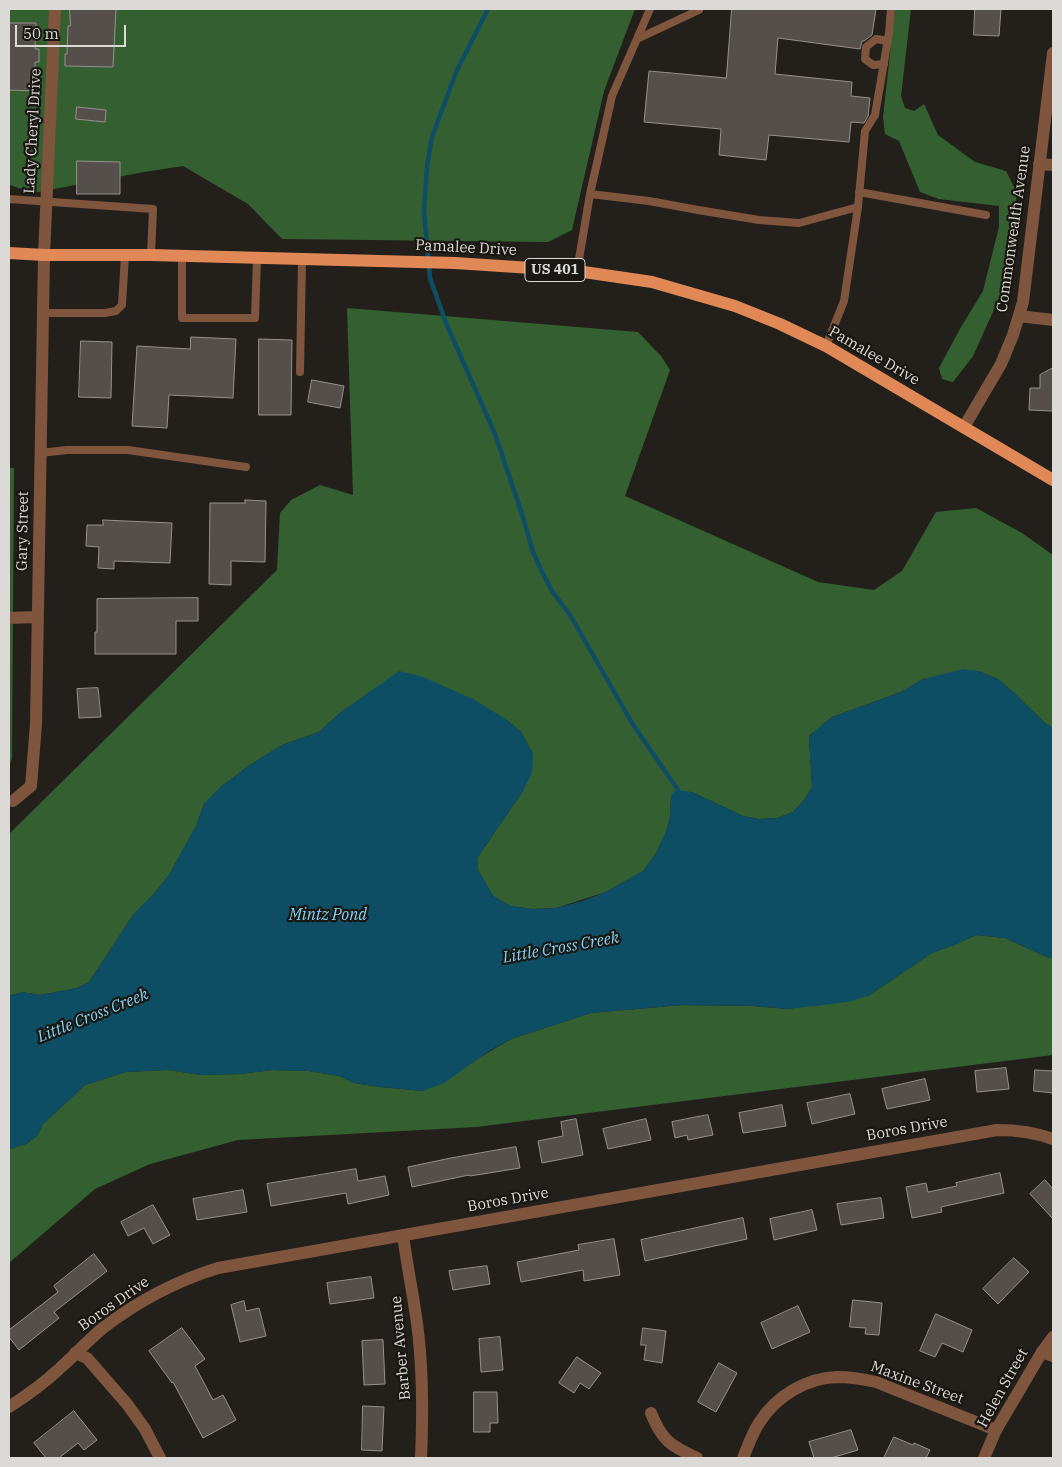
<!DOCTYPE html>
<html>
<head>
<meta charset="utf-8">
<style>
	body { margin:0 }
	#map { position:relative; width:1062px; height:1467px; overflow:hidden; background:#23201b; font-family:"IBM Plex Serif",serif }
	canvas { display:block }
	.frame { position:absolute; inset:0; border:10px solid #dcdad7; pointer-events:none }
	.scale { position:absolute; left:15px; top:25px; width:111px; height:22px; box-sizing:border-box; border:2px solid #dcdad7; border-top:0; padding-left:6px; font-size:15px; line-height:18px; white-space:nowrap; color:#dcdad7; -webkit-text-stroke:4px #1a1712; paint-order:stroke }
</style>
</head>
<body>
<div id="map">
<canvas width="1062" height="1467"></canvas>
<div class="frame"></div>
<div class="scale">50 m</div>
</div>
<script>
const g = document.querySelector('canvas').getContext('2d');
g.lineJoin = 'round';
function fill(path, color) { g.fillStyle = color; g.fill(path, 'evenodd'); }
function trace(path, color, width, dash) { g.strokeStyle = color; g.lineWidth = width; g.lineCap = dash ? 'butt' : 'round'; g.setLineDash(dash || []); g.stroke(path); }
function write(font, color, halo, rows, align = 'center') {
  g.font = font + ' "IBM Plex Serif",serif'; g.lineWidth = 4.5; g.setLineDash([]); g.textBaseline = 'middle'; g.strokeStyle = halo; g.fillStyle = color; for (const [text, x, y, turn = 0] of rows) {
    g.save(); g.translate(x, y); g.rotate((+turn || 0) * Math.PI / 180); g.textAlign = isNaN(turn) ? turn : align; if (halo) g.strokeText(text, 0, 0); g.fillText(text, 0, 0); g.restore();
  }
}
const forest = new Path2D(`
	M 9,9 L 635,9 L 604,91 L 572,230 L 548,242 L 282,239 L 248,204 L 183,166 L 144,172 L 33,193 L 10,185 L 9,184 Z
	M 895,9 L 911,9 L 901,96 L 905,108 L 914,111 L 924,104 L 938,135 L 975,162 L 1006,171 L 1017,193 L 1011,241 L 1001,294 L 973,356 L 953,382 L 942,379 L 939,368 L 961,327 L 983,291 L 999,227 L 999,206 L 939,199 L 920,192 L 899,141 L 885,134 L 883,117 Z
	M 347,308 L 638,332 L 661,356 L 670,370 L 625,496 L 818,582 L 874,590 L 902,571 L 936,512 L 976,508 L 1022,533 L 1053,555 L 1053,728 L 1045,723 L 1014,693 L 998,679 L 978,671 L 923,679 L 901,692 L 832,717 L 809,736 L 812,787 L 804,800 L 793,812 L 777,818 L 759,819 L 743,816 L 692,792 L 671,796 L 670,817 L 666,832 L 656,853 L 643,871 L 606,892 L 556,908 L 533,909 L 510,906 L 493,896 L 478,870 L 477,858 L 523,791 L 533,754 L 521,732 L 507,720 L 341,712 L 319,732 L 282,745 L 250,765 L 223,785 L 204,804 L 196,826 L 169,875 L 154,894 L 133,915 L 89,982 L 77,988 L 40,995 L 22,992 L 9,996 L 9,834 L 277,570 L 280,513 L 291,500 L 320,485 L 353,495 Z
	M 9,468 L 14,468 L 12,758 L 9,766 Z
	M 976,935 L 1005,938 L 1049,958 L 1053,957 L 1053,1055 L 476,1127 L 238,1140 L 150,1164 L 95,1189 L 9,1263 L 9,1149 L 26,1144 L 37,1136 L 43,1124 L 85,1085 L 126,1072 L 168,1070 L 201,1075 L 239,1074 L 273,1070 L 309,1071 L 339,1076 L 354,1083 L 380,1087 L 423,1091 L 511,1039 L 591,1013 L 682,1005 L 753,1006 L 788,1009 L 868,996 L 932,953 L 954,945 Z`);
const water = new Path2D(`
	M 963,669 L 978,671 L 998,679 L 1014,693 L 1045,723 L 1053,728 L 1053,957 L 1049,958 L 1005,938 L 976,935 L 954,945 L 932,953 L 868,996 L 848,1002 L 788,1009 L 753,1006 L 682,1005 L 591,1013 L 511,1039 L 489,1051 L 444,1083 L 423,1091 L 380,1087 L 354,1083 L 339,1076 L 309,1071 L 273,1070 L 239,1074 L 201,1075 L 168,1070 L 126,1072 L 85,1085 L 43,1124 L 37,1136 L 26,1144 L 9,1149 L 9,996 L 22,992 L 40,995 L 77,988 L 89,982 L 133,915 L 154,894 L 169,875 L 196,826 L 204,804 L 223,785 L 250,765 L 282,745 L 319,732 L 341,712 L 399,671 L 423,677 L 475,700 L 507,720 L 521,732 L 533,754 L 532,773 L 523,791 L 477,858 L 478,870 L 493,896 L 510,906 L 533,909 L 556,908 L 582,901 L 606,892 L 643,871 L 656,853 L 666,832 L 670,817 L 671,796 L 674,791 L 678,790 L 692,792 L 743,816 L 759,819 L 778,818 L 793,812 L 804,800 L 812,787 L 809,737 L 818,728 L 832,717 L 901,692 L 923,679 Z`);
const stream = new Path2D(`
	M 488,9 L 457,70 L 432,137 L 427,166 L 424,212 L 430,278 L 446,323 L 495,434 L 522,514 L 533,552 L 542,572 L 552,591 L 570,615 L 632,723 L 678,790 L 679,794`);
const building = new Path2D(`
	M 70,9 L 116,9 L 113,67 L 65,66 L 65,54 L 67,54 L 68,26 L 70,26 Z
	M 732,9 L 876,9 L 872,35 L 864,41 L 862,41 L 860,49 L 778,38 L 775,74 L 852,82 L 851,96 L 870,98 L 868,116 L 864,123 L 851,122 L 849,142 L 769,135 L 766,160 L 719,155 L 721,129 L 644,122 L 649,71 L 726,78 Z
	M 975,9 L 1001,9 L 999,36 L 974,35 Z
	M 9,23 L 36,23 L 35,49 L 39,49 L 39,62 L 35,62 L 35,91 L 9,90 Z
	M 77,107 L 106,110 L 105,122 L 76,119 Z
	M 77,161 L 120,162 L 120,194 L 77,194 Z
	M 191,337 L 236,339 L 233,398 L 169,395 L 167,428 L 132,426 L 137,346 L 190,349 Z
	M 259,339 L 292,340 L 291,415 L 259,415 Z
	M 81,341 L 112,342 L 111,398 L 79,397 Z
	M 1053,368 L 1053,411 L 1029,410 L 1030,388 L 1040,388 L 1040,375 Z
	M 312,380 L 344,386 L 340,408 L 308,402 Z
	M 245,500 L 266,501 L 265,562 L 231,561 L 231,585 L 209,584 L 210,503 L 245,503 Z
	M 103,520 L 172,523 L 170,563 L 114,561 L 114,569 L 98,568 L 99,547 L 86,546 L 87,525 L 103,525 Z
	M 198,598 L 198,621 L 176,621 L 176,654 L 95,654 L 95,632 L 97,632 L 97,599 Z
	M 98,688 L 101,717 L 79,718 L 77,689 Z
	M 1006,1068 L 1009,1089 L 977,1092 L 975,1071 Z
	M 1035,1070 L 1053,1071 L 1053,1093 L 1034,1091 Z
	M 925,1079 L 930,1100 L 887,1109 L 882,1089 Z
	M 850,1094 L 855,1114 L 812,1124 L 807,1103 Z
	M 782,1105 L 786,1126 L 743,1133 L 739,1113 Z
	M 708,1115 L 713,1135 L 688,1140 L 687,1135 L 675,1138 L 672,1122 Z
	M 576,1119 L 583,1155 L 542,1163 L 538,1141 L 563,1136 L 561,1122 Z
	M 646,1119 L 651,1140 L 608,1149 L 603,1129 Z
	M 516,1147 L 520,1168 L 470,1176 L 469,1175 L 412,1187 L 408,1167 L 451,1158 Z
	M 356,1169 L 358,1181 L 385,1176 L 389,1195 L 348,1204 L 346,1193 L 271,1206 L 267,1184 Z
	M 1000,1173 L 1004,1193 L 941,1207 L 942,1212 L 912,1218 L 906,1187 L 926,1183 L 928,1192 L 957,1186 L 956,1183 Z
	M 1045,1180 L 1053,1189 L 1053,1219 L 1030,1194 Z
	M 243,1190 L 247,1212 L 197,1220 L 193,1199 Z
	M 881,1198 L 884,1218 L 841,1225 L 837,1204 Z
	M 153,1205 L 170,1235 L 153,1244 L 144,1228 L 128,1236 L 121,1222 Z
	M 812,1210 L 817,1230 L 774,1240 L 770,1219 Z
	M 743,1218 L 747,1239 L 645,1261 L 641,1240 Z
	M 614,1239 L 620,1275 L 584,1281 L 583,1270 L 521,1282 L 517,1262 L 579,1250 L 578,1245 Z
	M 94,1254 L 107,1271 L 54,1312 L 59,1318 L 19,1350 L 9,1337 L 9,1330 L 58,1292 L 54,1286 Z
	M 1014,1258 L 1029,1272 L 998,1304 L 983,1289 Z
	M 487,1266 L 490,1284 L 453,1290 L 449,1271 Z
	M 371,1277 L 374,1298 L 330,1304 L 327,1283 Z
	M 853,1300 L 882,1303 L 879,1335 L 865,1334 L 866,1328 L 850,1327 Z
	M 244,1301 L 246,1311 L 259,1308 L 266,1336 L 240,1342 L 231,1305 Z
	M 798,1306 L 810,1332 L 772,1349 L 761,1323 Z
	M 936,1314 L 972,1330 L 963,1352 L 942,1343 L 935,1357 L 920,1351 Z
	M 182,1328 L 205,1359 L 195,1366 L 213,1400 L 223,1395 L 236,1420 L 203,1438 L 173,1382 L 172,1383 L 149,1351 Z
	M 643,1328 L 666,1331 L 662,1363 L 644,1360 L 646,1345 L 641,1345 Z
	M 500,1337 L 503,1370 L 481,1372 L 479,1339 Z
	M 383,1340 L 385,1384 L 364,1385 L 362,1341 Z
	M 577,1357 L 601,1373 L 589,1389 L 580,1383 L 574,1393 L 559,1383 Z
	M 719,1363 L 737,1373 L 716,1412 L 698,1402 Z
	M 474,1392 L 497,1392 L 498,1423 L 490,1423 L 490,1432 L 474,1432 Z
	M 363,1406 L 384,1407 L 382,1451 L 362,1450 Z
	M 74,1411 L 97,1440 L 84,1450 L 78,1443 L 59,1458 L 46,1458 L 34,1443 Z
	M 851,1430 L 858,1450 L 831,1458 L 814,1458 L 809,1442 Z
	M 894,1437 L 913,1445 L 914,1443 L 930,1450 L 926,1458 L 884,1458 Z`);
const service = new Path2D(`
	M 637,39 L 699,10
	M 884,64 L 873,65 L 865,59 L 866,47 L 876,39 L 888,41
	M 859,192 L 986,215
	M 590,194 L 649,201 L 698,210 L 759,220 L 799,223 L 858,207
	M 9,199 L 153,209 L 151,255
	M 182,256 L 182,318 L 255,318 L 257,258
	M 577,271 L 590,194 L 612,96 L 650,9
	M 43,313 L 105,313 L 116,311 L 122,305 L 125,255
	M 826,346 L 844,301 L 858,207 L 865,131 L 875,115 L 889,33 L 891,9
	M 300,372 L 302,259
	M 40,453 L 67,450 L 128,450 L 246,467`);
const minor = new Path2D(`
	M 1039,164 L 1053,165
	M 1019,316 L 1053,320
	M 964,427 L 1001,364 L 1013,335 L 1023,302 L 1053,53
	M 9,618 L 37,617
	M 13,801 L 31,786 L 36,724 L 44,255 L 55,9
	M 403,1235 C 407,1265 413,1294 417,1323 C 423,1368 423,1413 421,1458
	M 1042,1352 L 1053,1356
	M 75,1353 L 87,1358 L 127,1404 L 145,1429 L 160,1458
	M 9,1407 C 26,1396 43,1384 58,1370 C 73,1357 87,1341 103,1328 C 138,1301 176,1281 218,1268 L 997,1130 C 1017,1130 1034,1132 1053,1139
	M 651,1413 C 662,1441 671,1446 697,1458
	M 743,1458 C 748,1446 752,1434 759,1423 C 776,1396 806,1378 837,1377 C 850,1377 863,1379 876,1382 L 996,1430`);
const tertiary = new Path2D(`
	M 984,1458 L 996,1430 L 1042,1352 L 1053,1337`);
const primary = new Path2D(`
	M 9,253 L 44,255 L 151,255 L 455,263 L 577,271 L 652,282 L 735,306 L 780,324 L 826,346 L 1053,480`);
const shields = [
	[555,270,60]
];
const shieldNames = [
	["US 401",555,270]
];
const streetNames = [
	["Lady Cheryl Drive",33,131,-87],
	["Commonwealth Avenue",1014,229,-82],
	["Pamalee Drive",466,248,3],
	["Pamalee Drive",874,356,30],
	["Gary Street",23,531,-89],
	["Boros Drive",907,1129,-10],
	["Boros Drive",508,1200,-10],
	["Boros Drive",114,1304,-35],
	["Barber Avenue",401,1348,-95],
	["Maxine Street",917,1383,20],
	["Helen Street",1003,1388,-61]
];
const waterNames = [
	["Mintz Pond",328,915],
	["Little Cross Creek",561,948,-10],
	["Little Cross Creek",93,1016,-22]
];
fill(forest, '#346031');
fill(water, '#0e4e65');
trace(stream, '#0e4e65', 4.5);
fill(building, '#554f4b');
trace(building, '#97908c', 1);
trace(service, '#80553e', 8);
trace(minor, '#80553e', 12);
trace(tertiary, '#80553e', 12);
trace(primary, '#e18857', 12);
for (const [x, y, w] of shields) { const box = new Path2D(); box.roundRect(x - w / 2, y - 11.5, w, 23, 4); g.fillStyle = '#1a1712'; g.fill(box); trace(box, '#dcdad7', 1); }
write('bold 14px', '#dcdad7', null, shieldNames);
write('15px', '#dcdad7', '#1a1712', streetNames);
write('italic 16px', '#81d4f8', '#1a1712', waterNames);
</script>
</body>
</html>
